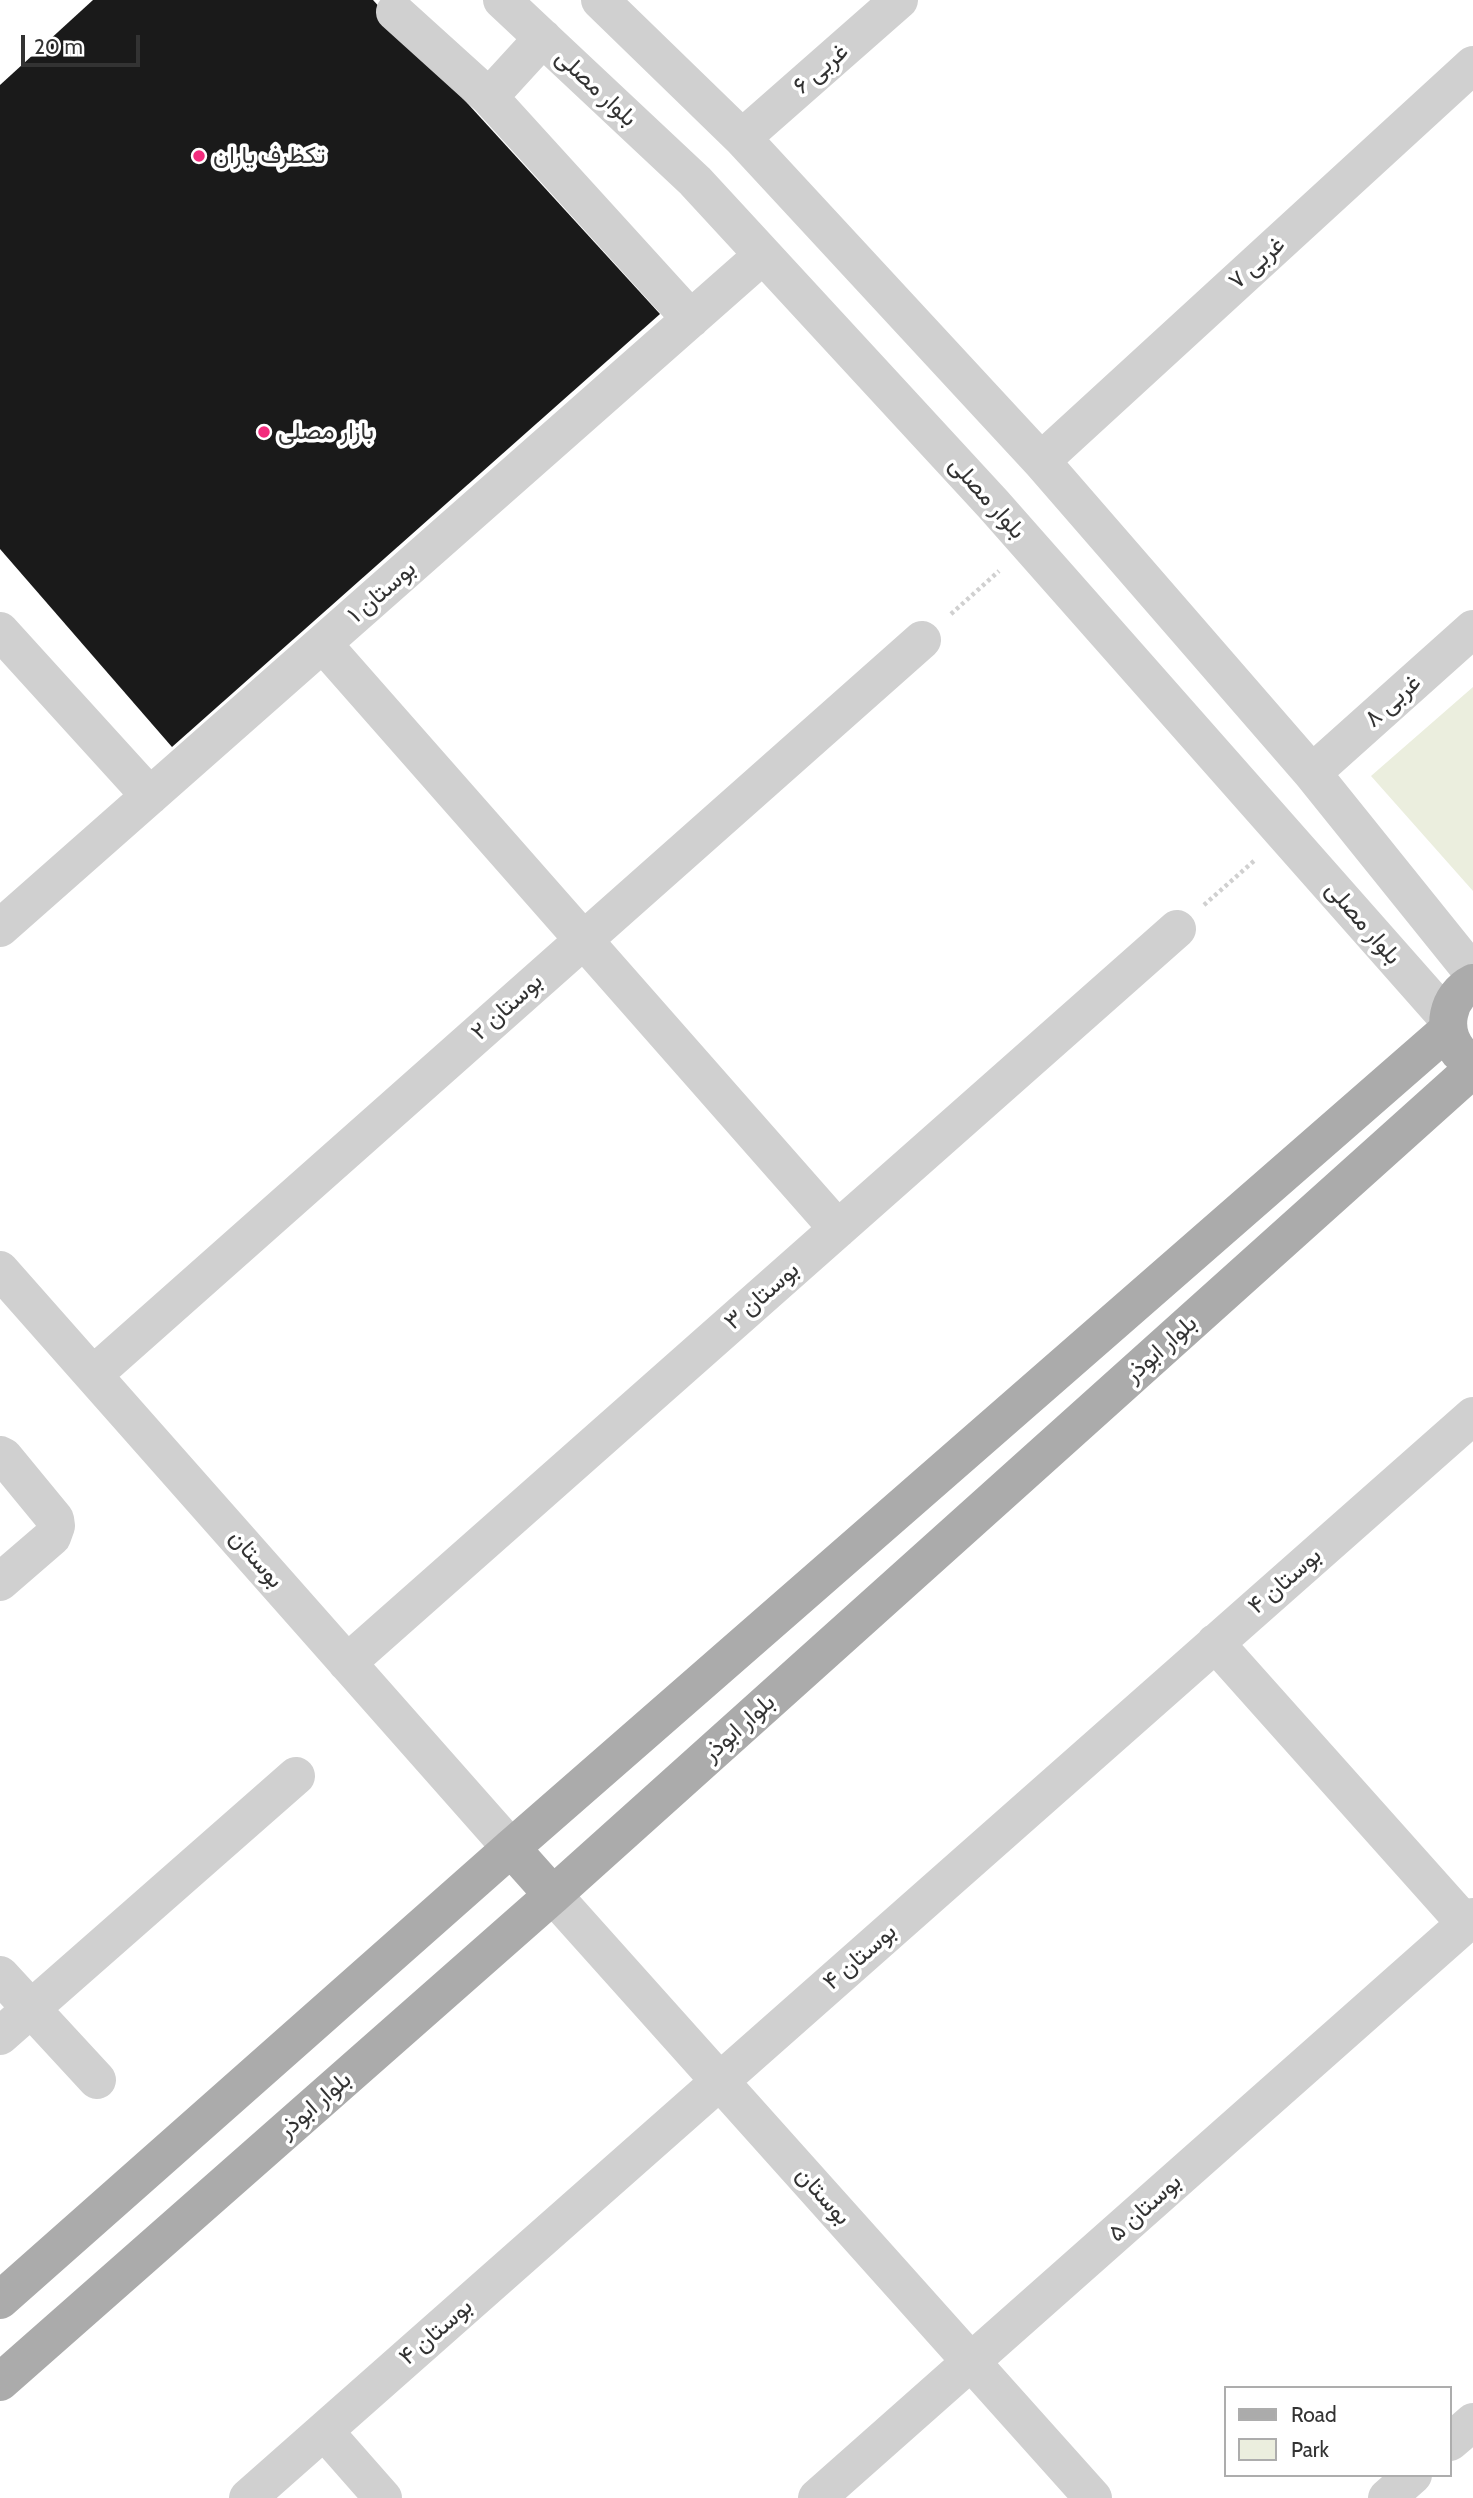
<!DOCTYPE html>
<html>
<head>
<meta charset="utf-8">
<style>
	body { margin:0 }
	#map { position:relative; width:1473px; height:2498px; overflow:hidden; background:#fff; font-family:Cabin,sans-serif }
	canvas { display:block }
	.legend { position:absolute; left:1224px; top:2386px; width:228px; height:91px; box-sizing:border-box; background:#fff; border:2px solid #adadad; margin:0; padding:9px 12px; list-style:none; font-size:21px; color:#333 }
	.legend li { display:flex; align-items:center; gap:14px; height:35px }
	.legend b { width:35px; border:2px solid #adadad }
	.scale { position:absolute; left:21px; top:35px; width:119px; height:32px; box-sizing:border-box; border:4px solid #333; border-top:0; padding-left:9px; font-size:21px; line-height:24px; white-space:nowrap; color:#333; -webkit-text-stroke:5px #fff; paint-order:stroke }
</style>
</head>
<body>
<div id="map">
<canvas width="1473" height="2498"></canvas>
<ul class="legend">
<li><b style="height:9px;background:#ababab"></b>Road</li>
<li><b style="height:19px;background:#ebeede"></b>Park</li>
</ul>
<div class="scale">20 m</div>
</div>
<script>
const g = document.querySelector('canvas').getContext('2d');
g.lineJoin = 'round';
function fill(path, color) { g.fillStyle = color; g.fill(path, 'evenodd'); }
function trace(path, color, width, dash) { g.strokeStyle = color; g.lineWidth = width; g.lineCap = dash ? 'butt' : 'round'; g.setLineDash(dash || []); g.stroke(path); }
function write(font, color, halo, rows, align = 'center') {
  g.font = font + ' Cabin,Vazirmatn,sans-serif'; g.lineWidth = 7; g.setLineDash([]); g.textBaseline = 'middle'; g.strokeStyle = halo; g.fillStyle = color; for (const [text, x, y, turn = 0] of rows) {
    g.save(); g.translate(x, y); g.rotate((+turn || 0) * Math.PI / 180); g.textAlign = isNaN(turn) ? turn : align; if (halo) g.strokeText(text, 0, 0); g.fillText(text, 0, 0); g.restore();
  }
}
const green = new Path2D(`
	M 1473,687 L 1473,891 L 1371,776 Z`);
const building = new Path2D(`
	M 93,0 L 373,0 L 660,314 L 172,747 L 0,549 L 0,85 Z`);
const path = new Path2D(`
	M 951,614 L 999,571
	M 1204,905 L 1255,860`);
const minor = new Path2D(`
	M 502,0 L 695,181 L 993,504 L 1448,1019
	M 600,0 L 742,138 L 1041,461 L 1312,773 L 1473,973
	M 395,12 L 489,97 L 691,319
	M 489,97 L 543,38
	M 742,138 L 899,0
	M 1041,461 L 1473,65
	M 0,631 L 150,796
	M 323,644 L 838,1229
	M 1312,773 L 1473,629
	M 0,928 L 763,255
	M 0,1270 L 511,1848
	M 93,1375 L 922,640
	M 0,1455 L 4,1457 L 55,1519 L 56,1526 L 52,1537 L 0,1582
	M 1215,1643 L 1466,1924
	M 347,1663 L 1177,929
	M 553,1895 L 1093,2498
	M 0,1975 L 97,2080
	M 0,2036 L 296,1776
	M 324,2431 L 383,2498
	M 1450,2442 L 1473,2422
	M 248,2498 L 1473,1416
	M 817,2498 L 1473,1917
	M 1387,2498 L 1413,2475`);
const major = new Path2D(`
	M 1459,1052 C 1440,1030 1447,996 1473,983
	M 511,1848 L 553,1895
	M 0,2300 L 511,1848 L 1448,1030
	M 0,2382 L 553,1895 L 1473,1069`);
const markers = [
	[199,156,7,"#f32c7d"],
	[264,432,7,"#f32c7d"]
];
const streetNames = [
	["۶ غربی",821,69,-41],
	["بلوار مصلی",596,88,43],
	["۷ غربی",1257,263,-42],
	["بلوار مصلی",987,498,48],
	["بوستان ۱",382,592,-41],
	["۸ غربی",1393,701,-42],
	["بلوار مصلی",1363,923,49],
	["بوستان ۲",507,1007,-42],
	["بوستان ۳",762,1296,-41],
	["بلوار ابوذر",1161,1349,-42],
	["بوستان",256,1559,49],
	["بوستان ۴",1285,1581,-41],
	["بلوار ابوذر",739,1728,-42],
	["بوستان ۴",860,1957,-41],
	["بلوار ابوذر",315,2105,-41],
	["بوستان",823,2196,48],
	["بوستان ۵",1145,2208,-42],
	["بوستان ۴",436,2332,-41]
];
const poiNames = [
	["تکظرف یاران",213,156],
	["بازار مصلی",278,432]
];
fill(green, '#ebeede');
fill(building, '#1a1a1a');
trace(path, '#d0d0d0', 4.5, [3.5, 3.5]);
trace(minor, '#d0d0d0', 38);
trace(major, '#ababab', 38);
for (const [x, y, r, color] of markers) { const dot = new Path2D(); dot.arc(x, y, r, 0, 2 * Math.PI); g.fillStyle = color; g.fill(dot); trace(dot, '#fff', 2.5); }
write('24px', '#333', '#fff', streetNames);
write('24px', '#333', '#fff', poiNames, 'left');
</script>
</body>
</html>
